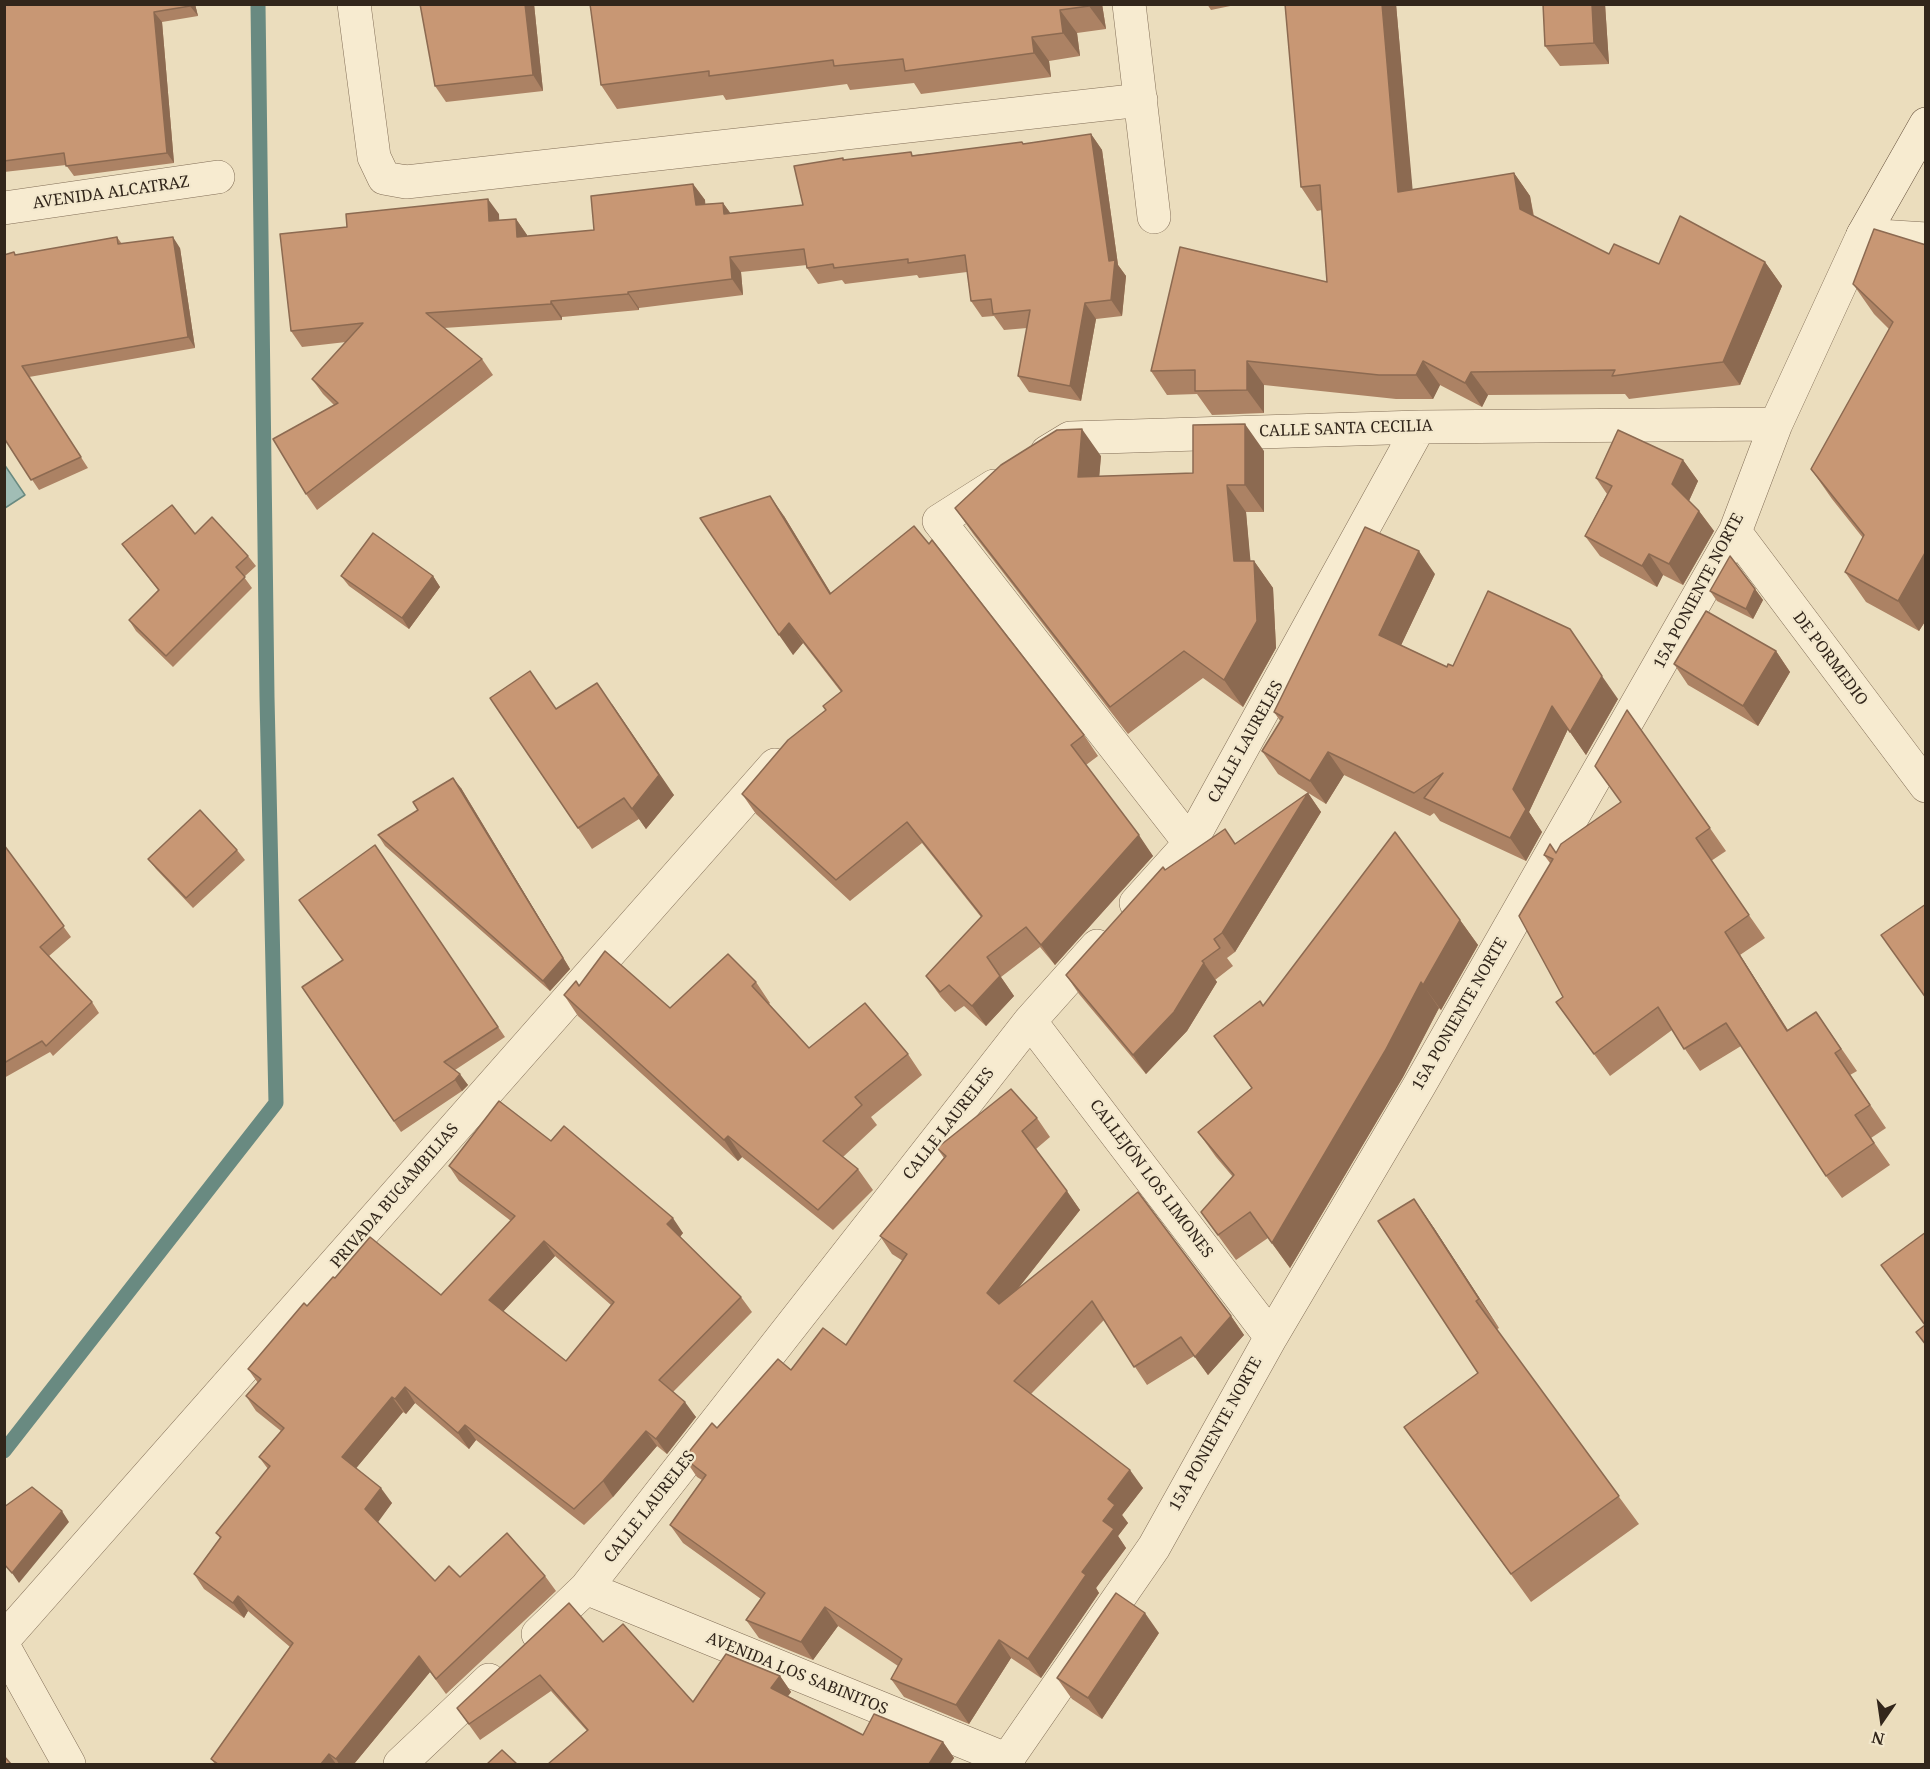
<!DOCTYPE html>
<html>
<head>
<meta charset="utf-8">
<style>
	body { margin:0 }
	#map { position:relative; width:1930px; height:1769px; overflow:hidden; background:#ebddbd; font-family:"Noto Serif",serif }
	canvas { display:block }
	.frame { position:absolute; inset:0; border:6px solid #32261b; pointer-events:none }
	.north { position:absolute; left:1852px; top:1691px; width:60px; height:60px; -webkit-text-stroke:4px #f3e8cd; paint-order:stroke; rotate:193deg; font-size:16px; font-weight:700; line-height:24px; text-align:center; color:#32261b }
	.north::after { content:''; display:block; margin:auto; width:21px; height:27px; background:#32261b; clip-path:polygon(50% 0,100% 100%,50% 72%,0 100%) }
</style>
</head>
<body>
<div id="map">
<canvas width="1930" height="1769"></canvas>
<div class="frame"></div>
<div class="north">N</div>
</div>
<script>
const g = document.querySelector('canvas').getContext('2d');
g.lineJoin = 'round';
function fill(path, color) { g.fillStyle = color; g.fill(path, 'evenodd'); }
function trace(path, color, width, dash) { g.strokeStyle = color; g.lineWidth = width; g.lineCap = dash ? 'butt' : 'round'; g.setLineDash(dash || []); g.stroke(path); }
function write(font, color, halo, rows, align = 'center') {
  g.font = font + ' "Noto Serif",serif'; g.lineWidth = 4.5; g.setLineDash([]); g.textBaseline = 'middle'; g.strokeStyle = halo; g.fillStyle = color; for (const [text, x, y, turn = 0] of rows) {
    g.save(); g.translate(x, y); g.rotate((+turn || 0) * Math.PI / 180); g.textAlign = isNaN(turn) ? turn : align; if (halo) g.strokeText(text, 0, 0); g.fillText(text, 0, 0); g.restore();
  }
}
const water = new Path2D(`
	M 4,464 L 25,495 L 5,508 L 4,508 Z`);
const stream = new Path2D(`
	M 4,1451 L 276,1103 L 267,697 L 258,4`);
const street = new Path2D(`
	M 354,4 L 374,157 L 384,178 L 406,182 L 1141,100
	M 1129,4 L 1154,217
	M 4,208 L 218,177
	M 1047,452 L 1070,438 L 1419,427 L 1776,424
	M 994,486 L 939,521 L 1190,843
	M 1735,532 L 1926,786
	M 1136,903 L 1190,843 L 1419,427
	M 1030,1021 L 1271,1337
	M 586,1588 L 1008,1760
	M 538,1634 L 586,1588 L 1030,1021 L 1097,946
	M 4,1639 L 775,765
	M 4,1647 L 69,1764
	M 400,1764 L 489,1680
	M 1004,1764 L 1154,1547 L 1271,1337 L 1419,1086 L 1735,532 L 1776,424 L 1863,235 L 1926,239`);
const secondary = new Path2D(`
	M 1863,235 L 1926,124`);
const wall = new Path2D(`
	M 4,4 L 195,4 L 198,16 L 162,22 L 174,163 L 74,176 L 66,165 L 4,172 Z
	M 534,4 L 543,91 L 446,102 L 435,86 Z
	M 590,4 L 1102,4 L 1106,29 L 1077,33 L 1080,56 L 1049,61 L 1051,77 L 921,94 L 914,83 L 850,90 L 847,84 L 726,100 L 723,95 L 617,109 L 601,85 Z
	M 1207,4 L 1240,4 L 1211,10 Z
	M 1285,4 L 1396,4 L 1412,190 L 1514,173 L 1530,196 L 1534,216 L 1609,254 L 1659,264 L 1765,262 L 1782,286 L 1740,385 L 1629,399 L 1625,394 L 1488,395 L 1482,407 L 1440,385 L 1433,399 L 1396,399 L 1264,385 L 1264,413 L 1212,415 L 1197,394 L 1167,395 L 1151,371 L 1327,282 L 1322,210 L 1317,211 L 1301,187 Z
	M 1605,4 L 1609,64 L 1560,66 L 1545,46 Z
	M 1091,134 L 1102,150 L 1118,265 L 1126,276 L 1122,316 L 1096,319 L 1081,401 L 1029,392 L 1018,376 L 1027,328 L 1004,330 L 994,316 L 982,317 L 971,301 L 967,272 L 919,278 L 917,275 L 845,284 L 842,280 L 818,284 L 807,268 L 807,265 L 741,272 L 743,295 L 639,308 L 639,310 L 562,317 L 562,320 L 444,328 L 482,359 L 493,375 L 317,510 L 306,494 L 334,405 L 323,394 L 312,379 L 346,342 L 302,347 L 291,331 L 499,214 L 499,220 L 516,219 L 527,235 L 527,236 L 594,230 L 693,184 L 705,200 L 705,204 L 723,203 L 730,213 L 803,205 L 845,160 L 914,155 L 1024,144 Z
	M 117,237 L 122,244 L 180,248 L 195,348 L 29,377 L 88,468 L 39,490 L 4,438 L 14,252 L 16,255 Z
	M 1926,245 L 1926,620 L 1919,631 L 1866,602 L 1845,572 L 1863,538 L 1832,499 L 1811,469 L 1889,329 L 1874,314 L 1853,284 Z
	M 1264,451 L 1264,512 L 1246,512 L 1250,561 L 1254,561 L 1273,588 L 1276,648 L 1243,707 L 1203,678 L 1128,734 L 974,535 L 955,508 L 1101,456 L 1099,476 L 1193,473 Z
	M 1683,460 L 1698,481 L 1689,501 L 1699,511 L 1714,531 L 1683,585 L 1663,575 L 1657,587 L 1600,556 L 1585,536 L 1607,494 L 1596,478 Z
	M 784,516 L 831,593 L 1084,735 L 1098,756 L 1086,765 L 1153,856 L 1055,965 L 1040,947 L 1001,977 L 1014,996 L 986,1026 L 964,1006 L 955,1012 L 941,997 L 926,976 L 981,917 L 922,843 L 850,901 L 756,814 L 742,794 L 826,710 L 841,692 L 803,643 L 793,655 Z
	M 195,534 L 248,556 L 256,566 L 244,577 L 252,588 L 173,667 L 136,631 L 129,620 L 158,590 L 122,544 Z
	M 1435,574 L 1401,645 L 1447,667 L 1453,666 L 1618,699 L 1586,755 L 1568,729 L 1529,812 L 1542,832 L 1526,861 L 1440,821 L 1434,813 L 1430,816 L 1344,775 L 1326,804 L 1278,774 L 1262,751 L 1281,722 L 1274,712 Z
	M 341,576 L 433,576 L 440,587 L 409,629 L 349,586 Z
	M 1755,589 L 1763,600 L 1753,619 L 1717,601 L 1710,591 Z
	M 1776,651 L 1790,672 L 1758,726 L 1688,685 L 1674,664 Z
	M 556,709 L 674,795 L 646,829 L 639,819 L 592,849 L 578,828 Z
	M 1627,710 L 1726,851 L 1711,861 L 1765,938 L 1740,955 L 1788,1030 L 1816,1012 L 1857,1071 L 1850,1075 L 1886,1128 L 1871,1138 L 1890,1165 L 1842,1198 L 1826,1176 L 1741,1046 L 1700,1071 L 1672,1030 L 1610,1076 L 1556,1002 L 1563,997 L 1550,863 L 1544,855 L 1556,853 L 1621,802 Z
	M 461,788 L 570,969 L 550,991 L 385,846 L 378,835 Z
	M 1308,793 L 1321,812 L 1235,952 L 1227,958 L 1233,966 L 1215,980 L 1217,982 L 1187,1031 L 1146,1074 L 1079,994 L 1066,975 L 1165,870 L 1235,844 Z
	M 4,845 L 71,937 L 49,956 L 92,1002 L 99,1013 L 53,1056 L 50,1052 L 4,1078 Z
	M 375,845 L 505,1037 L 455,1070 L 468,1085 L 462,1091 L 401,1132 L 302,987 L 343,960 Z
	M 237,850 L 245,860 L 193,908 L 156,869 L 148,859 Z
	M 1460,920 L 1478,945 L 1441,1010 L 1439,1008 L 1403,1077 L 1290,1268 L 1268,1238 L 1236,1260 L 1201,1212 L 1233,1177 L 1216,1157 L 1198,1132 L 1252,1088 L 1214,1036 L 1263,1006 Z
	M 756,982 L 770,1003 L 769,1004 L 809,1048 L 908,1054 L 922,1075 L 871,1117 L 877,1125 L 843,1157 L 858,1169 L 873,1190 L 833,1230 L 742,1157 L 738,1161 L 578,1016 L 564,995 L 579,986 L 670,1008 Z
	M 1037,1118 L 1050,1137 L 1036,1149 L 1080,1210 L 1017,1290 L 1231,1316 L 1244,1335 L 1208,1375 L 1194,1356 L 1147,1385 L 1104,1320 L 1031,1394 L 1143,1488 L 1122,1515 L 1128,1523 L 1118,1536 L 1126,1548 L 1096,1588 L 1099,1593 L 1041,1678 L 1011,1658 L 969,1724 L 904,1697 L 891,1679 L 898,1666 L 838,1626 L 813,1660 L 759,1638 L 746,1620 L 761,1599 L 683,1543 L 670,1525 L 702,1480 L 697,1477 L 684,1458 L 717,1428 L 791,1370 L 846,1345 L 903,1261 L 892,1254 L 880,1236 L 944,1158 L 937,1148 Z
	M 551,1141 L 683,1233 L 680,1237 L 741,1297 L 752,1312 L 673,1392 L 696,1417 L 667,1454 L 657,1446 L 613,1497 L 584,1525 L 476,1440 L 469,1449 L 415,1403 L 406,1414 L 403,1412 L 356,1468 L 392,1503 L 377,1522 L 435,1581 L 460,1577 L 545,1576 L 556,1591 L 446,1694 L 430,1672 L 354,1764 L 215,1764 L 211,1759 L 290,1647 L 248,1611 L 244,1618 L 204,1589 L 194,1574 L 220,1538 L 216,1533 L 268,1469 L 259,1457 L 281,1431 L 256,1411 L 246,1396 L 258,1383 L 248,1369 L 307,1306 L 335,1278 L 441,1295 L 511,1221 L 459,1181 L 449,1166 ZM 555,1256 L 611,1305 L 566,1361 L 503,1311 Z
	M 1414,1199 L 1434,1228 L 1499,1328 L 1496,1330 L 1639,1524 L 1531,1602 L 1404,1427 L 1478,1373 Z
	M 1159,1633 L 1102,1719 L 1072,1699 L 1057,1678 Z
	M 603,1642 L 693,1702 L 780,1676 L 791,1692 L 788,1696 L 863,1735 L 943,1742 L 954,1758 L 950,1764 L 548,1764 L 587,1731 L 551,1691 L 480,1740 L 457,1708 Z`);
const shadedWall = new Path2D(`
	M 190,4 L 195,4 L 198,16 L 190,6 Z
	M 525,4 L 534,4 L 543,91 L 533,75 Z
	M 1089,4 L 1102,4 L 1106,29 L 1089,6 Z
	M 1382,4 L 1396,4 L 1415,216 L 1398,192 Z
	M 1592,4 L 1605,4 L 1609,64 L 1594,43 Z
	M 1060,10 L 1077,33 L 1080,56 L 1063,33 Z
	M 154,12 L 162,22 L 174,163 L 167,153 Z
	M 1032,37 L 1049,61 L 1051,77 L 1034,53 Z
	M 1091,134 L 1102,150 L 1118,265 L 1126,276 L 1122,316 L 1111,300 L 1109,261 Z
	M 1514,173 L 1530,196 L 1536,233 L 1520,209 Z
	M 693,184 L 705,200 L 707,221 L 696,205 Z
	M 488,199 L 499,214 L 500,237 L 489,221 Z
	M 723,203 L 734,218 L 724,214 Z
	M 516,219 L 527,235 L 528,253 L 517,237 Z
	M 173,237 L 180,248 L 195,348 L 188,337 Z
	M 730,257 L 741,272 L 743,295 L 732,279 Z
	M 1765,262 L 1782,286 L 1740,385 L 1723,362 Z
	M 628,292 L 639,308 L 639,310 L 628,294 Z
	M 551,301 L 562,317 L 562,320 L 551,304 Z
	M 1085,303 L 1096,319 L 1081,401 L 1070,386 Z
	M 1247,361 L 1264,385 L 1264,413 L 1247,390 Z
	M 1423,361 L 1440,385 L 1433,399 L 1416,375 Z
	M 1471,372 L 1488,395 L 1482,407 L 1465,383 Z
	M 1245,424 L 1264,451 L 1264,512 L 1245,485 Z
	M 1082,429 L 1101,456 L 1097,504 L 1078,477 Z
	M 1683,460 L 1698,481 L 1687,505 L 1672,484 Z
	M 1227,485 L 1246,512 L 1253,588 L 1234,561 Z
	M 770,496 L 784,516 L 844,615 L 830,594 Z
	M 1699,511 L 1714,531 L 1683,585 L 1669,564 Z
	M 1419,551 L 1435,574 L 1395,658 L 1379,635 Z
	M 1926,551 L 1926,620 L 1919,631 L 1898,601 Z
	M 1649,554 L 1663,575 L 1657,587 L 1642,566 Z
	M 1254,561 L 1273,588 L 1276,648 L 1243,707 L 1224,680 Z
	M 433,576 L 440,587 L 409,629 L 402,618 Z
	M 1755,589 L 1763,600 L 1753,619 L 1746,609 Z
	M 789,623 L 803,643 L 793,655 L 779,635 Z
	M 1776,651 L 1790,672 L 1758,726 L 1743,706 Z
	M 1602,676 L 1618,699 L 1586,755 L 1570,732 Z
	M 612,704 L 674,795 L 646,829 L 632,809 Z
	M 1552,706 L 1568,729 L 1529,812 L 1542,832 L 1526,861 L 1510,838 L 1513,789 Z
	M 1328,752 L 1344,775 L 1326,804 L 1310,781 Z
	M 453,778 L 461,788 L 570,969 L 550,991 L 543,981 Z
	M 1308,793 L 1321,812 L 1235,952 L 1222,933 Z
	M 1139,835 L 1153,856 L 1055,965 L 1041,945 Z
	M 1460,920 L 1478,945 L 1441,1010 L 1423,985 Z
	M 1725,932 L 1740,955 L 1802,1053 L 1787,1031 Z
	M 987,957 L 1014,996 L 986,1026 L 972,1006 Z
	M 1204,963 L 1217,982 L 1187,1031 L 1146,1074 L 1133,1055 Z
	M 1421,982 L 1439,1008 L 1403,1077 L 1290,1268 L 1272,1243 Z
	M 460,1074 L 468,1085 L 462,1091 L 455,1080 Z
	M 728,1136 L 742,1157 L 738,1161 L 724,1140 Z
	M 1067,1191 L 1080,1210 L 1000,1311 L 987,1293 Z
	M 1414,1199 L 1434,1228 L 1499,1328 L 1479,1299 Z
	M 673,1218 L 683,1233 L 678,1239 L 667,1224 Z
	M 544,1241 L 555,1256 L 500,1315 L 489,1300 Z
	M 1231,1316 L 1244,1335 L 1208,1375 L 1195,1357 Z
	M 405,1387 L 415,1403 L 406,1414 L 395,1399 Z
	M 392,1397 L 403,1412 L 353,1472 L 342,1457 Z
	M 685,1402 L 696,1417 L 667,1454 L 656,1439 Z
	M 465,1425 L 476,1440 L 469,1449 L 458,1433 Z
	M 646,1431 L 657,1446 L 613,1497 L 603,1481 Z
	M 1130,1470 L 1143,1488 L 1122,1515 L 1128,1523 L 1118,1536 L 1126,1548 L 1096,1588 L 1099,1593 L 1041,1678 L 1028,1659 L 1082,1572 L 1103,1521 L 1108,1499 Z
	M 381,1488 L 392,1503 L 376,1525 L 365,1509 Z
	M 62,1511 L 69,1522 L 19,1583 L 12,1573 Z
	M 238,1596 L 248,1611 L 244,1618 L 233,1603 Z
	M 825,1607 L 838,1626 L 813,1660 L 801,1642 Z
	M 1145,1613 L 1159,1633 L 1102,1719 L 1088,1698 Z
	M 999,1640 L 1011,1658 L 969,1724 L 956,1705 Z
	M 419,1656 L 430,1672 L 354,1764 L 339,1764 L 336,1759 Z
	M 780,1676 L 791,1692 L 782,1704 L 771,1688 Z
	M 943,1742 L 954,1758 L 950,1764 L 929,1764 Z
	M 329,1754 L 336,1764 L 321,1764 Z`);
const building = new Path2D(`
	M 4,4 L 190,4 L 190,6 L 154,12 L 167,153 L 66,166 L 64,153 L 4,161 Z
	M 420,4 L 525,4 L 533,75 L 435,86 Z
	M 590,4 L 1089,4 L 1089,6 L 1060,10 L 1063,33 L 1032,37 L 1034,53 L 905,71 L 903,59 L 834,66 L 833,60 L 709,76 L 709,71 L 601,85 Z
	M 1285,4 L 1382,4 L 1398,192 L 1514,173 L 1520,209 L 1609,254 L 1614,244 L 1659,264 L 1680,216 L 1765,262 L 1723,362 L 1612,376 L 1615,370 L 1471,372 L 1465,383 L 1423,361 L 1416,375 L 1379,375 L 1247,361 L 1247,390 L 1195,391 L 1195,370 L 1151,371 L 1180,247 L 1327,282 L 1320,185 L 1301,187 Z
	M 1543,4 L 1592,4 L 1594,43 L 1545,46 Z
	M 1091,134 L 1109,261 L 1115,260 L 1111,300 L 1085,303 L 1070,386 L 1018,376 L 1030,310 L 993,314 L 991,299 L 971,301 L 965,255 L 908,263 L 908,259 L 834,268 L 833,264 L 807,268 L 804,249 L 730,257 L 732,279 L 628,292 L 628,294 L 551,301 L 551,304 L 426,313 L 482,359 L 306,494 L 273,439 L 338,403 L 312,379 L 363,323 L 291,331 L 280,234 L 347,227 L 346,214 L 488,199 L 489,221 L 516,219 L 517,237 L 594,230 L 591,196 L 693,184 L 696,205 L 723,203 L 724,214 L 803,205 L 794,166 L 843,158 L 843,160 L 911,152 L 912,156 L 1022,142 L 1023,144 Z
	M 1874,229 L 1926,245 L 1926,551 L 1898,601 L 1845,572 L 1864,535 L 1811,469 L 1893,322 L 1853,284 Z
	M 117,237 L 118,244 L 173,237 L 188,337 L 22,366 L 81,457 L 31,480 L 4,438 L 4,255 L 14,252 L 15,255 Z
	M 1245,424 L 1245,485 L 1227,485 L 1234,561 L 1254,561 L 1257,621 L 1224,680 L 1184,651 L 1110,707 L 955,508 L 1001,465 L 1057,430 L 1082,429 L 1078,477 L 1193,473 L 1193,425 Z
	M 1618,430 L 1683,460 L 1672,484 L 1699,511 L 1669,564 L 1649,554 L 1642,566 L 1585,536 L 1612,486 L 1596,478 Z
	M 770,496 L 830,594 L 914,526 L 929,544 L 932,540 L 1084,735 L 1071,745 L 1139,835 L 1041,945 L 1026,927 L 987,957 L 1000,976 L 972,1006 L 949,985 L 940,992 L 926,976 L 982,916 L 907,822 L 836,880 L 742,794 L 788,740 L 826,710 L 823,706 L 842,691 L 789,623 L 779,635 L 700,518 Z
	M 172,505 L 195,534 L 212,517 L 248,556 L 236,567 L 245,577 L 166,656 L 129,620 L 159,590 L 122,544 Z
	M 1365,527 L 1419,551 L 1379,635 L 1447,667 L 1448,664 L 1453,666 L 1488,591 L 1570,629 L 1602,676 L 1570,732 L 1552,706 L 1513,789 L 1526,809 L 1510,838 L 1424,798 L 1443,773 L 1414,793 L 1328,752 L 1310,781 L 1262,751 L 1283,717 L 1274,712 Z
	M 373,533 L 433,576 L 402,618 L 341,576 Z
	M 1730,556 L 1755,589 L 1746,609 L 1710,591 Z
	M 1706,611 L 1776,651 L 1743,706 L 1674,664 Z
	M 530,671 L 556,709 L 597,683 L 659,775 L 632,809 L 624,798 L 578,828 L 490,698 Z
	M 1627,710 L 1710,828 L 1696,838 L 1749,915 L 1725,932 L 1787,1031 L 1816,1012 L 1841,1049 L 1835,1053 L 1870,1105 L 1855,1115 L 1874,1143 L 1826,1176 L 1726,1023 L 1684,1049 L 1658,1007 L 1594,1054 L 1556,1002 L 1563,997 L 1519,916 L 1553,859 L 1544,855 L 1550,844 L 1556,853 L 1561,844 L 1621,802 L 1595,766 Z
	M 453,778 L 563,958 L 543,981 L 378,835 L 418,810 L 413,802 Z
	M 1308,793 L 1222,933 L 1214,939 L 1220,948 L 1202,961 L 1204,963 L 1174,1012 L 1133,1055 L 1066,975 L 1163,867 L 1165,870 L 1225,829 L 1235,844 Z
	M 200,810 L 237,850 L 186,898 L 148,859 Z
	M 1395,832 L 1460,920 L 1423,985 L 1421,982 L 1385,1051 L 1272,1243 L 1250,1212 L 1218,1235 L 1201,1212 L 1234,1175 L 1198,1132 L 1252,1088 L 1214,1036 L 1260,1001 L 1263,1006 Z
	M 4,845 L 64,926 L 40,947 L 92,1002 L 46,1046 L 42,1041 L 4,1063 Z
	M 375,845 L 498,1027 L 444,1062 L 460,1074 L 455,1080 L 394,1121 L 302,987 L 343,960 L 299,900 Z
	M 1926,904 L 1926,998 L 1881,935 Z
	M 605,951 L 670,1008 L 728,954 L 756,982 L 752,986 L 809,1048 L 865,1003 L 908,1054 L 855,1097 L 862,1105 L 823,1141 L 858,1169 L 818,1210 L 728,1136 L 724,1140 L 564,995 L 576,981 L 579,986 Z
	M 1011,1089 L 1037,1118 L 1022,1131 L 1067,1191 L 987,1293 L 999,1304 L 1138,1192 L 1231,1316 L 1195,1357 L 1181,1337 L 1134,1367 L 1092,1301 L 1014,1381 L 1130,1470 L 1108,1499 L 1115,1505 L 1103,1521 L 1114,1529 L 1082,1572 L 1086,1575 L 1028,1659 L 999,1640 L 956,1705 L 891,1679 L 902,1659 L 825,1607 L 801,1642 L 746,1620 L 765,1593 L 670,1525 L 706,1475 L 684,1458 L 712,1423 L 717,1428 L 778,1359 L 791,1370 L 823,1328 L 846,1345 L 907,1254 L 880,1236 L 946,1156 L 937,1148 Z
	M 499,1101 L 551,1141 L 564,1126 L 673,1218 L 667,1224 L 741,1297 L 659,1380 L 685,1402 L 656,1439 L 646,1431 L 603,1481 L 574,1509 L 465,1425 L 458,1433 L 405,1387 L 395,1399 L 392,1397 L 342,1457 L 381,1488 L 365,1509 L 435,1581 L 449,1566 L 460,1577 L 507,1533 L 545,1576 L 436,1679 L 419,1656 L 336,1759 L 329,1754 L 321,1764 L 218,1764 L 211,1759 L 293,1643 L 238,1596 L 233,1603 L 194,1574 L 221,1537 L 216,1533 L 270,1466 L 259,1457 L 284,1428 L 246,1396 L 261,1379 L 248,1369 L 304,1303 L 307,1306 L 333,1277 L 335,1278 L 370,1237 L 441,1295 L 515,1216 L 449,1166 ZM 544,1241 L 614,1302 L 566,1361 L 489,1300 Z
	M 1414,1199 L 1479,1299 L 1476,1301 L 1619,1496 L 1511,1574 L 1404,1427 L 1478,1373 L 1378,1221 Z
	M 1926,1232 L 1926,1345 L 1916,1332 L 1925,1325 L 1881,1265 Z
	M 32,1487 L 62,1511 L 12,1573 L 4,1564 L 4,1507 Z
	M 1116,1593 L 1145,1613 L 1088,1698 L 1057,1678 Z
	M 569,1603 L 603,1642 L 623,1624 L 693,1702 L 726,1654 L 780,1676 L 771,1688 L 863,1735 L 874,1714 L 943,1742 L 929,1764 L 548,1764 L 588,1730 L 540,1675 L 469,1724 L 457,1708 Z
	M 502,1750 L 517,1764 L 487,1764 Z
	M 4,1756 L 11,1764 L 4,1764 Z`);
const streetNames = [
	["AVENIDA ALCATRAZ",111,193,-8],
	["CALLE SANTA CECILIA",1346,429,-2],
	["15A PONIENTE NORTE",1699,591,-62],
	["DE PORMEDIO",1830,659,53],
	["CALLE LAURELES",1246,742,-61],
	["15A PONIENTE NORTE",1460,1014,-60],
	["CALLE LAURELES",949,1124,-52],
	["CALLEJÓN LOS LIMONES",1151,1179,53],
	["PRIVADA BUGAMBILIAS",395,1196,-49],
	["15A PONIENTE NORTE",1216,1434,-61],
	["CALLE LAURELES",650,1507,-52],
	["AVENIDA LOS SABINITOS",797,1674,22]
];
fill(water, '#a1bdb5');
trace(water, '#698a81', 1.5);
trace(stream, '#698a81', 15);
trace(street, '#826e57', 34);
trace(secondary, '#644f3b', 34);
trace(street, '#f7ebd0', 33);
trace(secondary, '#f7ebd0', 33);
fill(wall, '#ac8264');
fill(shadedWall, '#8c6a51');
fill(building, '#c89774');
trace(building, '#8c6a51', 1.5);
write('16px', '#32261b', '#f3e8cd', streetNames);
</script>
</body>
</html>
